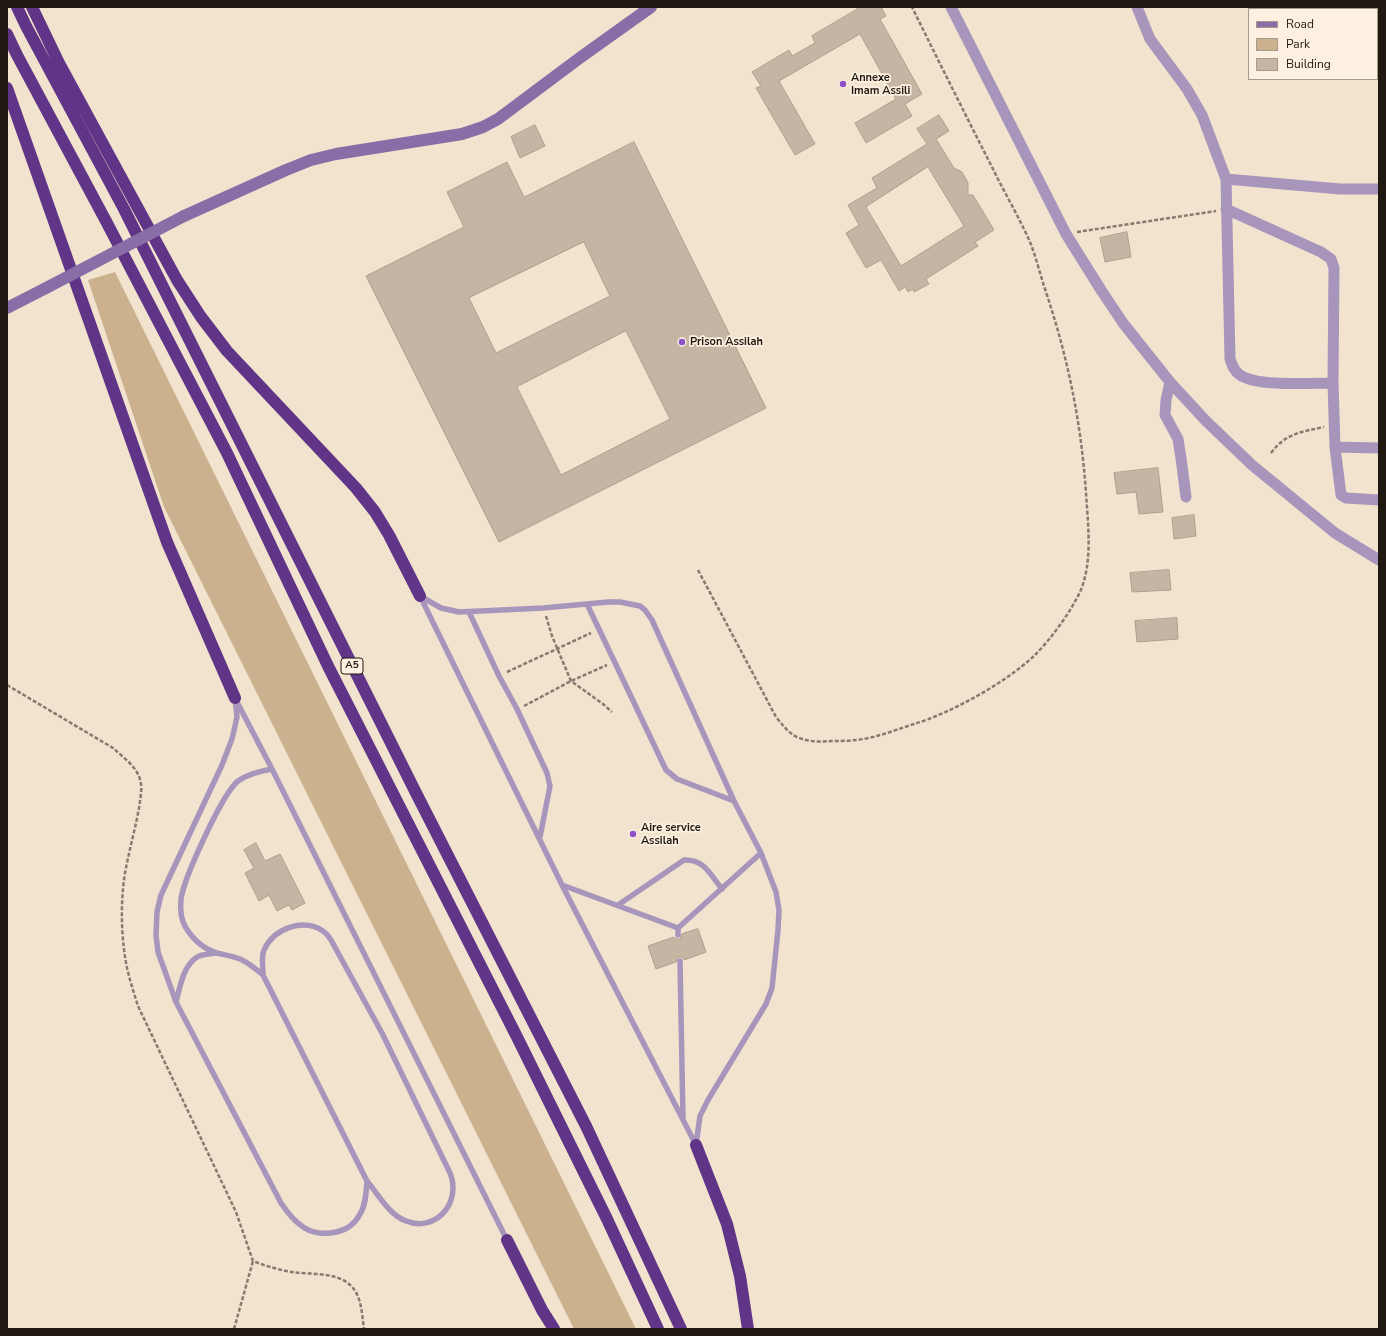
<!DOCTYPE html>
<html>
<head>
<meta charset="utf-8">
<style>
	body { margin:0 }
	#map { position:relative; width:1386px; height:1336px; overflow:hidden; background:#f2e3cf; font-family:"Nunito Sans",sans-serif }
	canvas { display:block }
	.frame { position:absolute; inset:0; border:8px solid #1f1912; pointer-events:none }
	.legend { position:absolute; left:1248px; top:8px; width:130px; height:72px; box-sizing:border-box; background:#fdf0e0; border:1px solid #a49a8e; margin:0; padding:5px 7px; list-style:none; font-size:12px; color:#1f1912 }
	.legend li { display:flex; align-items:center; gap:8px; height:20px }
	.legend b { width:20px; border:1px solid #a49a8e }
</style>
</head>
<body>
<div id="map">
<canvas width="1386" height="1336"></canvas>
<div class="frame"></div>
<ul class="legend">
<li><b style="height:5px;background:#886da6"></b>Road</li>
<li><b style="height:11px;background:#cbb18e"></b>Park</li>
<li><b style="height:11px;background:#c5b6a3"></b>Building</li>
</ul>
</div>
<script>
const g = document.querySelector('canvas').getContext('2d');
g.lineJoin = 'round';
function fill(path, color) { g.fillStyle = color; g.fill(path, 'evenodd'); }
function trace(path, color, width, dash) { g.strokeStyle = color; g.lineWidth = width; g.lineCap = dash ? 'butt' : 'round'; g.setLineDash(dash || []); g.stroke(path); }
function write(font, color, halo, rows, align = 'center') {
  g.font = font + ' "Nunito Sans",sans-serif'; g.lineWidth = 3.5; g.setLineDash([]); g.textBaseline = 'middle'; g.strokeStyle = halo; g.fillStyle = color; for (const [text, x, y, turn = 0] of rows) {
    g.save(); g.translate(x, y); g.rotate((+turn || 0) * Math.PI / 180); g.textAlign = isNaN(turn) ? turn : align; if (halo) g.strokeText(text, 0, 0); g.fillText(text, 0, 0); g.restore();
  }
}
const green = new Path2D(`
	M 115,272 L 636,1329 L 574,1329 L 164,507 L 88,280 Z`);
const building = new Path2D(`
	M 861,7 L 881,7 L 886,16 L 880,19 L 922,94 L 905,104 L 912,116 L 866,143 L 855,123 L 896,99 L 860,34 L 779,81 L 815,144 L 795,155 L 756,88 L 761,86 L 752,72 L 789,50 L 792,56 L 815,43 L 812,36 Z
	M 939,115 L 949,131 L 936,139 L 954,168 L 962,172 L 968,183 L 968,195 L 973,195 L 994,230 L 975,242 L 978,246 L 926,279 L 929,284 L 914,292 L 913,289 L 908,292 L 905,287 L 899,291 L 881,260 L 866,268 L 846,233 L 859,225 L 848,205 L 877,188 L 872,178 L 927,144 L 917,129 ZM 928,167 L 964,226 L 901,266 L 866,207 Z
	M 535,125 L 545,146 L 520,158 L 511,137 Z
	M 634,142 L 766,408 L 499,542 L 366,276 L 464,227 L 447,192 L 507,162 L 524,197 ZM 584,242 L 610,296 L 496,353 L 469,298 ZM 626,331 L 670,419 L 561,475 L 517,387 Z
	M 1127,232 L 1131,257 L 1105,262 L 1100,238 Z
	M 1158,468 L 1163,512 L 1139,514 L 1136,492 L 1117,494 L 1114,473 Z
	M 1194,515 L 1196,536 L 1174,539 L 1172,518 Z
	M 1169,570 L 1171,590 L 1132,592 L 1130,573 Z
	M 1177,618 L 1178,639 L 1137,642 L 1135,621 Z
	M 256,843 L 265,861 L 280,854 L 305,903 L 292,910 L 289,905 L 277,911 L 269,895 L 259,901 L 245,873 L 254,868 L 244,850 Z
	M 698,929 L 706,952 L 684,960 L 682,957 L 678,957 L 676,962 L 656,969 L 648,946 L 674,937 L 676,939 L 680,939 L 682,934 Z`);
const path = new Path2D(`
	M 1077,232 L 1216,211
	M 1271,453 C 1286,433 1301,432 1324,427
	M 698,570 L 776,717 C 783,725 788,733 797,737 C 808,742 820,742 832,741 C 840,741 848,741 856,740 C 876,738 895,730 914,724 C 951,713 1005,683 1034,656 C 1051,639 1070,613 1080,592 C 1093,562 1088,525 1086,493 C 1081,421 1068,358 1045,289 C 1040,274 1036,257 1030,242 C 1019,217 1004,192 992,167 C 965,114 938,60 912,7
	M 546,616 L 552,636 L 571,681 L 603,704 L 612,712
	M 507,672 L 591,633
	M 7,685 L 113,748 C 124,758 139,768 141,784 C 142,791 140,800 139,808 C 135,830 129,851 125,873 C 121,898 121,925 124,949 C 126,969 132,987 138,1006 L 236,1212 L 253,1261 C 266,1266 279,1270 292,1272 C 311,1275 339,1271 353,1288 C 362,1299 362,1316 364,1329
	M 524,706 L 571,681 L 607,665
	M 234,1329 L 253,1261`);
const lane = new Path2D(`
	M 420,596 L 441,608 L 459,612 L 543,608 L 608,602 L 620,602 L 640,606 L 645,610 L 652,620 L 734,801 L 761,853 L 776,892 L 779,910 L 778,930 L 772,988 L 766,1004 L 708,1100 L 700,1116 L 696,1145
	M 420,596 L 562,885 L 696,1145
	M 587,604 L 666,770 L 677,779 L 734,801
	M 469,612 L 499,676 L 517,709 L 547,773 L 550,786 L 540,837
	M 235,698 L 237,717 L 232,739 L 222,765 L 161,895 L 157,912 L 156,935 L 158,952 L 176,1002 L 281,1203 C 295,1224 310,1238 336,1232 C 346,1230 355,1224 360,1214 C 366,1205 366,1192 367,1181 L 263,975 C 263,966 261,957 264,950 C 274,928 303,918 323,931 C 326,933 329,937 331,940 L 382,1033 L 450,1173 C 462,1202 436,1233 406,1221 C 389,1215 378,1194 367,1181
	M 237,702 L 272,769 L 507,1240
	M 562,885 L 678,928
	M 618,905 L 684,860 C 704,859 710,874 722,889
	M 678,935 L 678,928 L 761,853
	M 680,961 L 683,1120
	M 263,975 C 256,969 249,963 240,959 C 232,956 225,955 217,953 C 204,949 193,939 186,928 C 181,920 180,909 181,899 C 184,878 222,794 238,781 C 248,774 260,771 272,769
	M 176,1002 C 180,987 183,966 197,957 C 202,954 210,954 216,953`);
const street = new Path2D(`
	M 951,7 L 1066,234 L 1101,290 L 1123,323 L 1170,382 L 1206,421 L 1252,465 L 1335,533 L 1379,560
	M 1137,7 L 1150,39 L 1187,89 L 1202,115 L 1226,179 L 1230,359 C 1232,365 1234,371 1240,375 C 1257,387 1311,383 1333,383 L 1335,447 L 1379,448
	M 1226,179 L 1340,189 L 1379,189
	M 1226,209 L 1321,252 L 1331,259 L 1334,268 L 1333,383
	M 1170,382 L 1166,400 L 1165,415 L 1178,439 L 1181,458 L 1186,497
	M 1335,447 L 1341,495 L 1346,498 L 1379,500`);
const secondary = new Path2D(`
	M 184,216 L 286,170 L 311,160 L 336,154 L 462,134 L 483,127 L 498,119 L 581,57 L 651,7
	M 7,308 L 46,288`);
const highway = new Path2D(`
	M 17,7 L 26,26 L 124,209 L 416,793 L 586,1126 L 681,1329
	M 32,7 L 59,63 L 177,280 L 201,317 L 227,351 L 356,488 L 375,512 L 389,535 L 420,596
	M 7,34 L 17,55 L 107,223 L 227,453 L 328,666 L 517,1037 L 607,1219 L 658,1329
	M 7,88 L 167,542 L 235,698
	M 696,1145 L 727,1224 L 740,1276 L 748,1329
	M 507,1240 L 542,1310 L 554,1329`);
const secondaryBridge = new Path2D(`
	M 46,288 L 184,216`);
const markers = [
	[843,84,4,"#8f51c7"],
	[682,342,4,"#8f51c7"],
	[633,834,4,"#8f51c7"]
];
const shields = [
	[352,666,22]
];
const shieldNames = [
	["A5",352,666]
];
const poiNames = [
	["Annexe",851,78],
	["Imam Assili",851,91],
	["Prison Assilah",690,342],
	["Aire service",641,828],
	["Assilah",641,841]
];
fill(green, '#cbb18e');
fill(building, '#c5b6a3');
trace(building, '#ae9f8d', 1);
trace(path, '#867b6e', 2.5, [4, 2]);
trace(lane, '#a795bc', 5.5);
trace(street, '#a795bc', 11);
trace(secondary, '#886da6', 12);
trace(highway, '#603587', 12);
trace(secondaryBridge, '#886da6', 12);
for (const [x, y, r, color] of markers) { const dot = new Path2D(); dot.arc(x, y, r, 0, 2 * Math.PI); g.fillStyle = color; g.fill(dot); trace(dot, '#fdf0e0', 1.5); }
for (const [x, y, w] of shields) { const box = new Path2D(); box.roundRect(x - w / 2, y - 8, w, 16, 3); g.fillStyle = '#fdf0e0'; g.fill(box); trace(box, '#1f1912', 1); }
write('bold 10px', '#1f1912', null, shieldNames);
write('bold 11px', '#1f1912', '#fdf0e0', poiNames, 'left');
</script>
</body>
</html>
